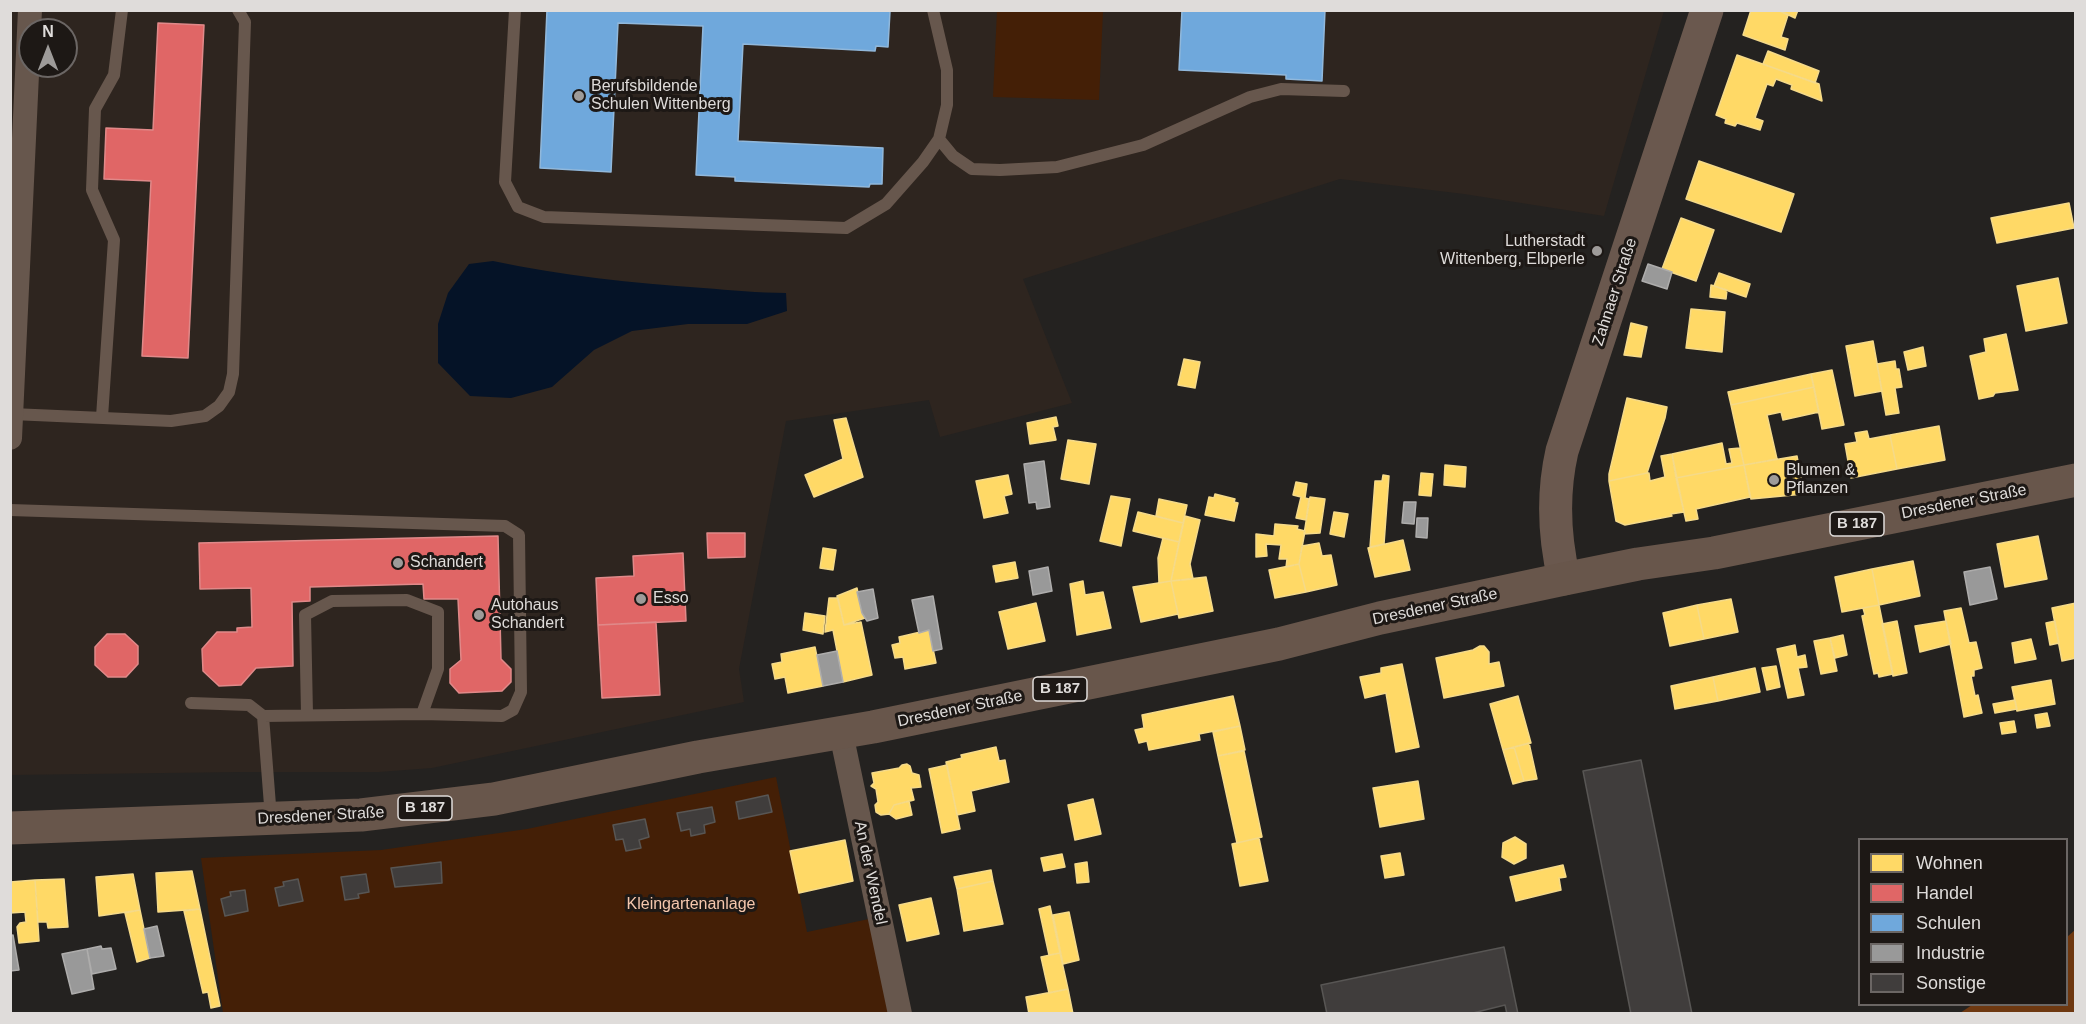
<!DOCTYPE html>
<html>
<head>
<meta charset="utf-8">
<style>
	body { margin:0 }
	#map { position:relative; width:2086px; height:1024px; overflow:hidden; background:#242220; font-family:Arial,sans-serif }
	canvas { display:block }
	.frame { position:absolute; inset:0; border:12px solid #dfdcda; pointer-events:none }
	.legend { position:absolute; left:1858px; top:838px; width:210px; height:168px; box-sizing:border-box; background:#1d1815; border:2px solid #6b6664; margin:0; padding:8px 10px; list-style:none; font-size:18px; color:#dfdcda }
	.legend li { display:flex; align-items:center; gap:12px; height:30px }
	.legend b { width:30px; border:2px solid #6b6664 }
	.north { position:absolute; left:18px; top:18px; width:60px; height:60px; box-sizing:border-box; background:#1d1815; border:2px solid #6b6664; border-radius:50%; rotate:0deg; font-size:16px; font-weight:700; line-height:24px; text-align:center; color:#dfdcda }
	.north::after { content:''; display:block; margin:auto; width:21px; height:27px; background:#9e9b99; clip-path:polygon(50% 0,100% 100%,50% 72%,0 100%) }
</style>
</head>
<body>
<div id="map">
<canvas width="2086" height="1024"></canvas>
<div class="frame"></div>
<ul class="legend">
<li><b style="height:16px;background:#ffd966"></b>Wohnen</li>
<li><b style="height:16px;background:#e06666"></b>Handel</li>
<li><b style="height:16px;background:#6fa8dc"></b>Schulen</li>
<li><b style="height:16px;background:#999"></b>Industrie</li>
<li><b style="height:16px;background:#403d3c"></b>Sonstige</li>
</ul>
<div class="north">N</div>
</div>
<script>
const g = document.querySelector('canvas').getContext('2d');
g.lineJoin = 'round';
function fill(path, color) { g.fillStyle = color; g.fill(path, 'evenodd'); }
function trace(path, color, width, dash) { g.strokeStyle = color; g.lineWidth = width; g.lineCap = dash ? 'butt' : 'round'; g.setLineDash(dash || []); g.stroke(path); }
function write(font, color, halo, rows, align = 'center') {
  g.font = font + ' Arial,sans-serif'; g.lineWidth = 6; g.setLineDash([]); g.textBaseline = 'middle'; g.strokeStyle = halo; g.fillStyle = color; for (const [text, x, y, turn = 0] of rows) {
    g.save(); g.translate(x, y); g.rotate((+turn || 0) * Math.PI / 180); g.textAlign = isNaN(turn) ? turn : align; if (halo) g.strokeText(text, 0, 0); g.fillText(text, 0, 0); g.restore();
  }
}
const built = new Path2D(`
	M 10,11 L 1664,11 L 1604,216 L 1464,194 L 1340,179 L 1023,279 L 1072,403 L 940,437 L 929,400 L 786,421 L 739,669 L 744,702 L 432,768 L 379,772 L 241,772 L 11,775 ZM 30,30 L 66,30 L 66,66 L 30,66 Z`);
const green = new Path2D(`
	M 997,11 L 1103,11 L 1099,100 L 993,97 Z
	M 776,777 L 807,932 L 869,919 L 889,1013 L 223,1013 L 201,858 L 381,850 L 527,829 Z`);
const forest = new Path2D(`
	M 2075,930 L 2075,1013 L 1960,1013 L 1972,1005 L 2066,1004 L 2067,937 Z`);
const water = new Path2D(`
	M 493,261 C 563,276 632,283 703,288 C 731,290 758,293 786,293 L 787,311 L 747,324 L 688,324 L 632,331 L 594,350 L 552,387 L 511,398 L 470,396 L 438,363 L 438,324 L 448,293 L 469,264 Z`);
const homes = new Path2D(`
	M 1751,10 L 1778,10 L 1788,15 L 1781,37 L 1788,39 L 1785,50 L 1743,35 Z
	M 1778,10 L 1798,10 L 1795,18 Z
	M 1768,51 L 1819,71 L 1815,83 L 1763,64 Z
	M 1737,55 L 1819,84 L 1822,101 L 1791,89 L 1792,85 L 1776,79 L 1773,86 L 1767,84 L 1755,118 L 1763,121 L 1760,130 L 1737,123 L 1735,126 L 1725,123 L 1726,119 L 1716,115 Z
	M 1699,161 L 1794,194 L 1781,232 L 1686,199 Z
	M 2069,203 L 2074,228 L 1997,243 L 1991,218 Z
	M 1681,218 L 1714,230 L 1696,281 L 1662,269 Z
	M 1719,273 L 1750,284 L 1746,297 L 1714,286 Z
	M 2058,278 L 2067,323 L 2026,331 L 2017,286 Z
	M 1711,285 L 1727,290 L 1726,299 L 1710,297 Z
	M 1691,309 L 1725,312 L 1722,352 L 1686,348 Z
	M 1631,323 L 1647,327 L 1641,357 L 1624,355 Z
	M 2006,334 L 2018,390 L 1995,393 L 1993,396 L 1979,399 L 1970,356 L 1986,352 L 1984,339 Z
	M 1873,341 L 1882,391 L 1855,396 L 1846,346 Z
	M 1923,347 L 1926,366 L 1908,370 L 1904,352 Z
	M 1184,359 L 1200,362 L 1195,388 L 1178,385 Z
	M 1895,361 L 1896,369 L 1899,369 L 1902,387 L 1895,388 L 1899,413 L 1886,415 L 1877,364 Z
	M 1832,370 L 1844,425 L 1822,429 L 1811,374 Z
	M 1811,374 L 1814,387 L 1731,405 L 1728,392 Z
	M 1814,387 L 1819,412 L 1783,420 L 1781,412 L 1767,415 L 1777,459 L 1744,465 L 1731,405 Z
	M 1627,398 L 1667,407 L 1665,418 L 1647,473 L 1609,481 L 1609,474 Z
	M 1056,417 L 1058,426 L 1053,427 L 1056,440 L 1030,444 L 1027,423 Z
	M 846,418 L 863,477 L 814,497 L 805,475 L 843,459 L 834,420 Z
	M 1939,426 L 1945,460 L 1897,469 L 1890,435 Z
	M 1867,431 L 1869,439 L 1890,435 L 1897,469 L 1851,478 L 1845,444 L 1857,442 L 1855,433 Z
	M 1068,440 L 1096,444 L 1089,484 L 1061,479 Z
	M 1722,443 L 1726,464 L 1732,463 L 1729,449 L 1740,448 L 1744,465 L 1676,478 L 1672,454 Z
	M 1672,454 L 1684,512 L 1671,514 L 1672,516 L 1625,525 L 1616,521 L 1609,481 L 1647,473 L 1649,473 L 1650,481 L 1665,477 L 1661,456 Z
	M 1797,456 L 1804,494 L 1751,499 L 1744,465 Z
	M 1445,465 L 1466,467 L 1465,487 L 1444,485 Z
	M 1744,465 L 1750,497 L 1696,509 L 1698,519 L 1686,521 L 1676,478 Z
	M 1421,473 L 1433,474 L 1431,496 L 1419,495 Z
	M 1008,475 L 1012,494 L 1004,496 L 1008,513 L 984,518 L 976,481 Z
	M 1383,475 L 1389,476 L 1384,544 L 1370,547 L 1375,481 L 1382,481 Z
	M 1296,482 L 1307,484 L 1305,498 L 1309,499 L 1306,520 L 1296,518 L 1301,497 L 1293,495 Z
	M 1215,494 L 1235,499 L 1234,502 L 1238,503 L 1234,521 L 1205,515 L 1209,497 L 1214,498 Z
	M 1111,496 L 1130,499 L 1121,546 L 1100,541 Z
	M 1310,497 L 1325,499 L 1320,533 L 1304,534 Z
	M 1159,499 L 1187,505 L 1183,523 L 1156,516 Z
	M 1138,512 L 1183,523 L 1179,542 L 1133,531 Z
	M 1334,512 L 1348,514 L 1344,537 L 1330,534 Z
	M 1185,516 L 1200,520 L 1190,564 L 1193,579 L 1171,581 Z
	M 1275,524 L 1298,526 L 1297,529 L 1305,531 L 1299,564 L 1286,567 L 1287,559 L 1279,559 L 1281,545 L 1266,544 L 1267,556 L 1256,557 L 1256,534 L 1274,536 Z
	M 2038,536 L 2047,579 L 2005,587 L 1997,544 Z
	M 1163,538 L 1179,542 L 1171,581 L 1159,583 L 1158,558 Z
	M 1403,540 L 1410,570 L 1375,577 L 1368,548 Z
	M 1319,543 L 1322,556 L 1331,555 L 1337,585 L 1306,592 L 1299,564 L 1302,546 Z
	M 823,548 L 836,550 L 833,570 L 820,568 Z
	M 1913,561 L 1920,596 L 1879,605 L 1872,569 Z
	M 1015,562 L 1018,578 L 996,582 L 993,566 Z
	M 1299,564 L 1306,592 L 1275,598 L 1269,570 Z
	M 1872,569 L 1879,605 L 1842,612 L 1835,577 Z
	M 1206,577 L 1213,611 L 1179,618 L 1171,581 Z
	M 1083,581 L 1085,595 L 1103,592 L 1111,628 L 1077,635 L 1070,584 Z
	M 1171,581 L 1178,614 L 1141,622 L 1133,587 Z
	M 857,588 L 862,613 L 865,618 L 844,625 L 837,596 Z
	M 829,598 L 838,598 L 844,625 L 861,622 L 872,675 L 843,682 L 833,630 L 825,632 Z
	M 1731,599 L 1738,632 L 1704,639 L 1697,605 Z
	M 1036,603 L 1045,641 L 1008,649 L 999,612 Z
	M 2076,603 L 2076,658 L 2062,661 L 2052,608 Z
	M 1697,605 L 1704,639 L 1670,646 L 1663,613 Z
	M 1879,605 L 1893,674 L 1879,677 L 1878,673 L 1874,674 L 1862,616 L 1865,615 L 1863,608 Z
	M 1961,608 L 1969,643 L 1976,642 L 1982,668 L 1974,670 L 1974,676 L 1971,676 L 1975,696 L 1978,695 L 1982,713 L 1964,717 L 1944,611 Z
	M 805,613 L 825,616 L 823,634 L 803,630 Z
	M 1897,621 L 1907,673 L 1893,676 L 1882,624 Z
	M 1946,621 L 1951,644 L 1920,652 L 1915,626 Z
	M 2055,621 L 2059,643 L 2050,645 L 2046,623 Z
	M 929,630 L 936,663 L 905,669 L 903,657 L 895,658 L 892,645 L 900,643 L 899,637 Z
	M 1843,635 L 1847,655 L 1835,658 L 1830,638 Z
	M 1830,638 L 1837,671 L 1821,674 L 1814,641 Z
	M 2031,639 L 2036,659 L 2015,663 L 2012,643 Z
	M 1795,645 L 1797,657 L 1805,655 L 1807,667 L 1798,668 L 1804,695 L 1788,698 L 1777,649 Z
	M 1480,646 L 1484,646 L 1489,652 L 1489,664 L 1499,662 L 1504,686 L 1444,698 L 1436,658 L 1473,650 Z
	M 815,647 L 823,686 L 788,693 L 785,677 L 775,679 L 772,664 L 782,662 L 781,654 Z
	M 1402,664 L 1419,747 L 1396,752 L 1386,693 L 1365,698 L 1360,677 L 1381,673 L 1381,668 Z
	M 1776,666 L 1780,687 L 1767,690 L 1762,668 Z
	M 1755,668 L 1760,692 L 1718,701 L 1713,677 Z
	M 1713,677 L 1718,701 L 1675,709 L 1671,686 Z
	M 2051,680 L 2055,704 L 2017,711 L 2012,687 Z
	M 1233,696 L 1240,726 L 1199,734 L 1200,740 L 1149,750 L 1147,741 L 1139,743 L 1135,730 L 1144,728 L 1142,715 Z
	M 1518,696 L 1531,743 L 1503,750 L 1490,704 Z
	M 2015,700 L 2017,709 L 1995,713 L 1993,704 Z
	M 2047,713 L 2050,726 L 2037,728 L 2035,715 Z
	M 2014,721 L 2016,732 L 2002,734 L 2000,723 Z
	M 1240,726 L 1245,750 L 1218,756 L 1213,732 Z
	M 1529,743 L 1537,779 L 1524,781 L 1514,747 Z
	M 996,747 L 999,761 L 1005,760 L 1009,782 L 971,791 L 975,811 L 957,815 L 946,762 L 962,758 L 961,755 Z
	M 1514,747 L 1524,781 L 1513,784 L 1503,750 Z
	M 1244,751 L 1262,837 L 1237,843 L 1218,756 Z
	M 907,764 L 910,766 L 912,773 L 919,775 L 921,787 L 911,788 L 914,800 L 894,805 L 889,814 L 881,815 L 876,812 L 875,805 L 878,802 L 876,789 L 871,786 L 874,783 L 872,773 L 899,768 L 902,765 Z
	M 947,765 L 960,829 L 942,833 L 929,769 Z
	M 1418,781 L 1424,819 L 1380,827 L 1373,788 Z
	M 1093,799 L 1101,834 L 1075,840 L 1068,805 Z
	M 909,801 L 912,815 L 896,819 L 889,814 L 894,805 Z
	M 1515,837 L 1526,844 L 1526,858 L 1514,864 L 1502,857 L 1503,843 Z
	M 1259,838 L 1268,881 L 1240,886 L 1232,844 Z
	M 845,840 L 853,881 L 799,893 L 790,851 Z
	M 1400,853 L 1404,875 L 1385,878 L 1381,856 Z
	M 1062,854 L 1065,867 L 1044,871 L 1041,858 Z
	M 1087,862 L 1089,882 L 1077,883 L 1075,864 Z
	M 1563,865 L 1566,877 L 1559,878 L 1561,890 L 1516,901 L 1510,877 Z
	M 991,870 L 993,881 L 957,889 L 954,877 Z
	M 192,871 L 200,909 L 158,912 L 156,873 Z
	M 133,874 L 140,910 L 99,916 L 96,877 Z
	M 64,879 L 68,927 L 48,928 L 47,922 L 38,922 L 35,880 Z
	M 35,880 L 39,941 L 19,943 L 17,927 L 20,923 L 26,922 L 25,912 L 10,913 L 10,882 Z
	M 993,881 L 1003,924 L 964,931 L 957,889 Z
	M 931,898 L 939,934 L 907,941 L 899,905 Z
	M 1050,906 L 1060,953 L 1049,955 L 1039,909 Z
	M 200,909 L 220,1006 L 211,1008 L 208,992 L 203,993 L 184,911 Z
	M 140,910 L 150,958 L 137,962 L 125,913 Z
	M 1069,912 L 1079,960 L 1063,964 L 1053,915 Z
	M 1060,953 L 1068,989 L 1049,993 L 1041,957 Z
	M 1068,989 L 1073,1014 L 1029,1014 L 1026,997 Z`);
const shops = new Path2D(`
	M 158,23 L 204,25 L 188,358 L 142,356 L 151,181 L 104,179 L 106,128 L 153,130 Z
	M 707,533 L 745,533 L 745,557 L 708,558 Z
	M 498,536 L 501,659 L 511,669 L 511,682 L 502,691 L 459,693 L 450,683 L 450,669 L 461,660 L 458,599 L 424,599 L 423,584 L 310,587 L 310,601 L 292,602 L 293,666 L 256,668 L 241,685 L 219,686 L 203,671 L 202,649 L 217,632 L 237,632 L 237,628 L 252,627 L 251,588 L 200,589 L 199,543 Z
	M 683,553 L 686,621 L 598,625 L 596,578 L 634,576 L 633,556 Z
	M 656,622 L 660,695 L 602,698 L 598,625 Z
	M 107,634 L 125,634 L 138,646 L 138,664 L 126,677 L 108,677 L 95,665 L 95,647 Z`);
const schools = new Path2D(`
	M 547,10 L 890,11 L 888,47 L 876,46 L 875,51 L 743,44 L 738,141 L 883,148 L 882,184 L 870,184 L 869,187 L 735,181 L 735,177 L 696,175 L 703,26 L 618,23 L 611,172 L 540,168 Z
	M 1182,10 L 1325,10 L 1322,81 L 1286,79 L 1286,75 L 1179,70 Z`);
const industry = new Path2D(`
	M 1648,264 L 1672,272 L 1667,289 L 1642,281 Z
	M 1044,461 L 1050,507 L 1037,509 L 1036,502 L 1029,503 L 1024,464 Z
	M 1404,502 L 1416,502 L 1414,524 L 1402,523 Z
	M 1417,518 L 1428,518 L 1427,538 L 1416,537 Z
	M 1048,567 L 1052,591 L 1033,595 L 1029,571 Z
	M 1990,567 L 1997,599 L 1970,605 L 1964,572 Z
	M 873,589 L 878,618 L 867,621 L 862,613 L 857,592 Z
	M 933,596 L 942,649 L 933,651 L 929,630 L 919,633 L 912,600 Z
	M 837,651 L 843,682 L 823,686 L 817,655 Z
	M 157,926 L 164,956 L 150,958 L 144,929 Z
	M 13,935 L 19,970 L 10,971 L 10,936 Z
	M 101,946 L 102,949 L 111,948 L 116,969 L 92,974 L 87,949 Z
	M 87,949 L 94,989 L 72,994 L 62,954 Z`);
const building = new Path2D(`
	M 1641,760 L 1692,1014 L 1631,1014 L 1583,771 Z
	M 768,795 L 772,812 L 739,819 L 736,802 Z
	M 712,807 L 715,822 L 704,825 L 705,833 L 691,836 L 690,829 L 681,831 L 677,813 Z
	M 645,819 L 649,837 L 639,840 L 641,848 L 626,851 L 623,839 L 616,840 L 613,825 Z
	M 441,862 L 442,883 L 395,887 L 391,868 Z
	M 366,874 L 369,892 L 358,894 L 359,898 L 345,900 L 341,877 Z
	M 298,879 L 303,901 L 279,906 L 275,888 L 284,886 L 283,882 Z
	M 245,890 L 248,911 L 225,916 L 221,899 L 231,896 L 230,892 Z
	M 1504,947 L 1518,1014 L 1507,1014 L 1505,1005 L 1469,1014 L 1327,1014 L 1321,985 Z`);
const service = new Path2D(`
	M 515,10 L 505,182 L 518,207 L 544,217 L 846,228 L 886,204 L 923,162 L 939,139 L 947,105 L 947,70 L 933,10
	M 939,139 L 953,156 L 972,169 L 1000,170 L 1057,167 L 1143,145 L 1250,97 L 1281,89 L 1344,91
	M 12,414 L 171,421 L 205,416 L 219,406 L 229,392 L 233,374 L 245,22 L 238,10
	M 102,417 L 114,240 L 92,190 L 95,109 L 114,75 L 122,10
	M 10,510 L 505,526 L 519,535 L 521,692 L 513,710 L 502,716 L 422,714 L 263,716 L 249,705 L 191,703
	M 307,714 L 305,615 L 332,601 L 407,600 L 438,612 L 438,669 L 422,714
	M 263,716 L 271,818`);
const minor = new Path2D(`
	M 10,438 L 30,10
	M 841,733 L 900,1014`);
const secondary = new Path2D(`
	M 1564,579 C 1554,536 1552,495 1562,451 L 1707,10`);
const primary = new Path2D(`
	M 10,828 L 361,815 L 494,799 L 698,757 L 873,727 L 1279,644 L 1380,618 L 1564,579 L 1638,564 L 1714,553 L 2076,480`);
const markers = [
	[579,96,6,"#9e9b99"],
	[1597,251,6,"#9e9b99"],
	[1774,480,6,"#9e9b99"],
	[398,563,6,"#9e9b99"],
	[641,599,6,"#9e9b99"],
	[479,615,6,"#9e9b99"]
];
const shields = [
	[1857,524,54],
	[1060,689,54],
	[425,808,54]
];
const shieldNames = [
	["B 187",1857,524],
	["B 187",1060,689],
	["B 187",425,808]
];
const poiNames = [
	["Berufsbildende",591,87],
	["Schulen Wittenberg",591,105],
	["Lutherstadt",1585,242,"right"],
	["Wittenberg, Elbperle",1585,260,"right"],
	["Blumen &",1786,471],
	["Pflanzen",1786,489],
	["Schandert",410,563],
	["Esso",653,599],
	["Autohaus",491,606],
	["Schandert",491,624]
];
const streetNames = [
	["Zahnaer Straße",1615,292,-72],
	["Dresdener Straße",1964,502,-11],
	["Dresdener Straße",1435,607,-12],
	["Dresdener Straße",960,709,-12],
	["Dresdener Straße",321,816,-3],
	["An der Wendel",870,873,78]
];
const parkNames = [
	["Kleingartenanlage",691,905]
];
fill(built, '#2e251f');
fill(green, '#441f06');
fill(forest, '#6e3810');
fill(water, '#051327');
fill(homes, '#ffd966');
trace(homes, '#f5da89', 1.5);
fill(shops, '#e06666');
trace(shops, '#e08989', 1.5);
fill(schools, '#6fa8dc');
trace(schools, '#91b8db', 1.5);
fill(industry, '#999');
trace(industry, '#aeadac', 1.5);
fill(building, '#403d3c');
trace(building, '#585654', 1.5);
trace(service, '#67574d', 12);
trace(minor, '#67574d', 24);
trace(secondary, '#6a584e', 33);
trace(primary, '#68564b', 33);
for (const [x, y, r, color] of markers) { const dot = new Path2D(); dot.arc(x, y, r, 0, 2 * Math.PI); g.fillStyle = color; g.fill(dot); trace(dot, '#1d1815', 2); }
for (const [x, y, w] of shields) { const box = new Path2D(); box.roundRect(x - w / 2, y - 12, w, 24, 4.5); g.fillStyle = '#1d1815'; g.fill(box); trace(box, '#dfdcda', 1.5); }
write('bold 15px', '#dfdcda', null, shieldNames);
write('16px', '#dfdcda', '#1d1815', poiNames, 'left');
write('16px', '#dfdcda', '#1d1815', streetNames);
write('16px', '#f5c7ad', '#1d1815', parkNames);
</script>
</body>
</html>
